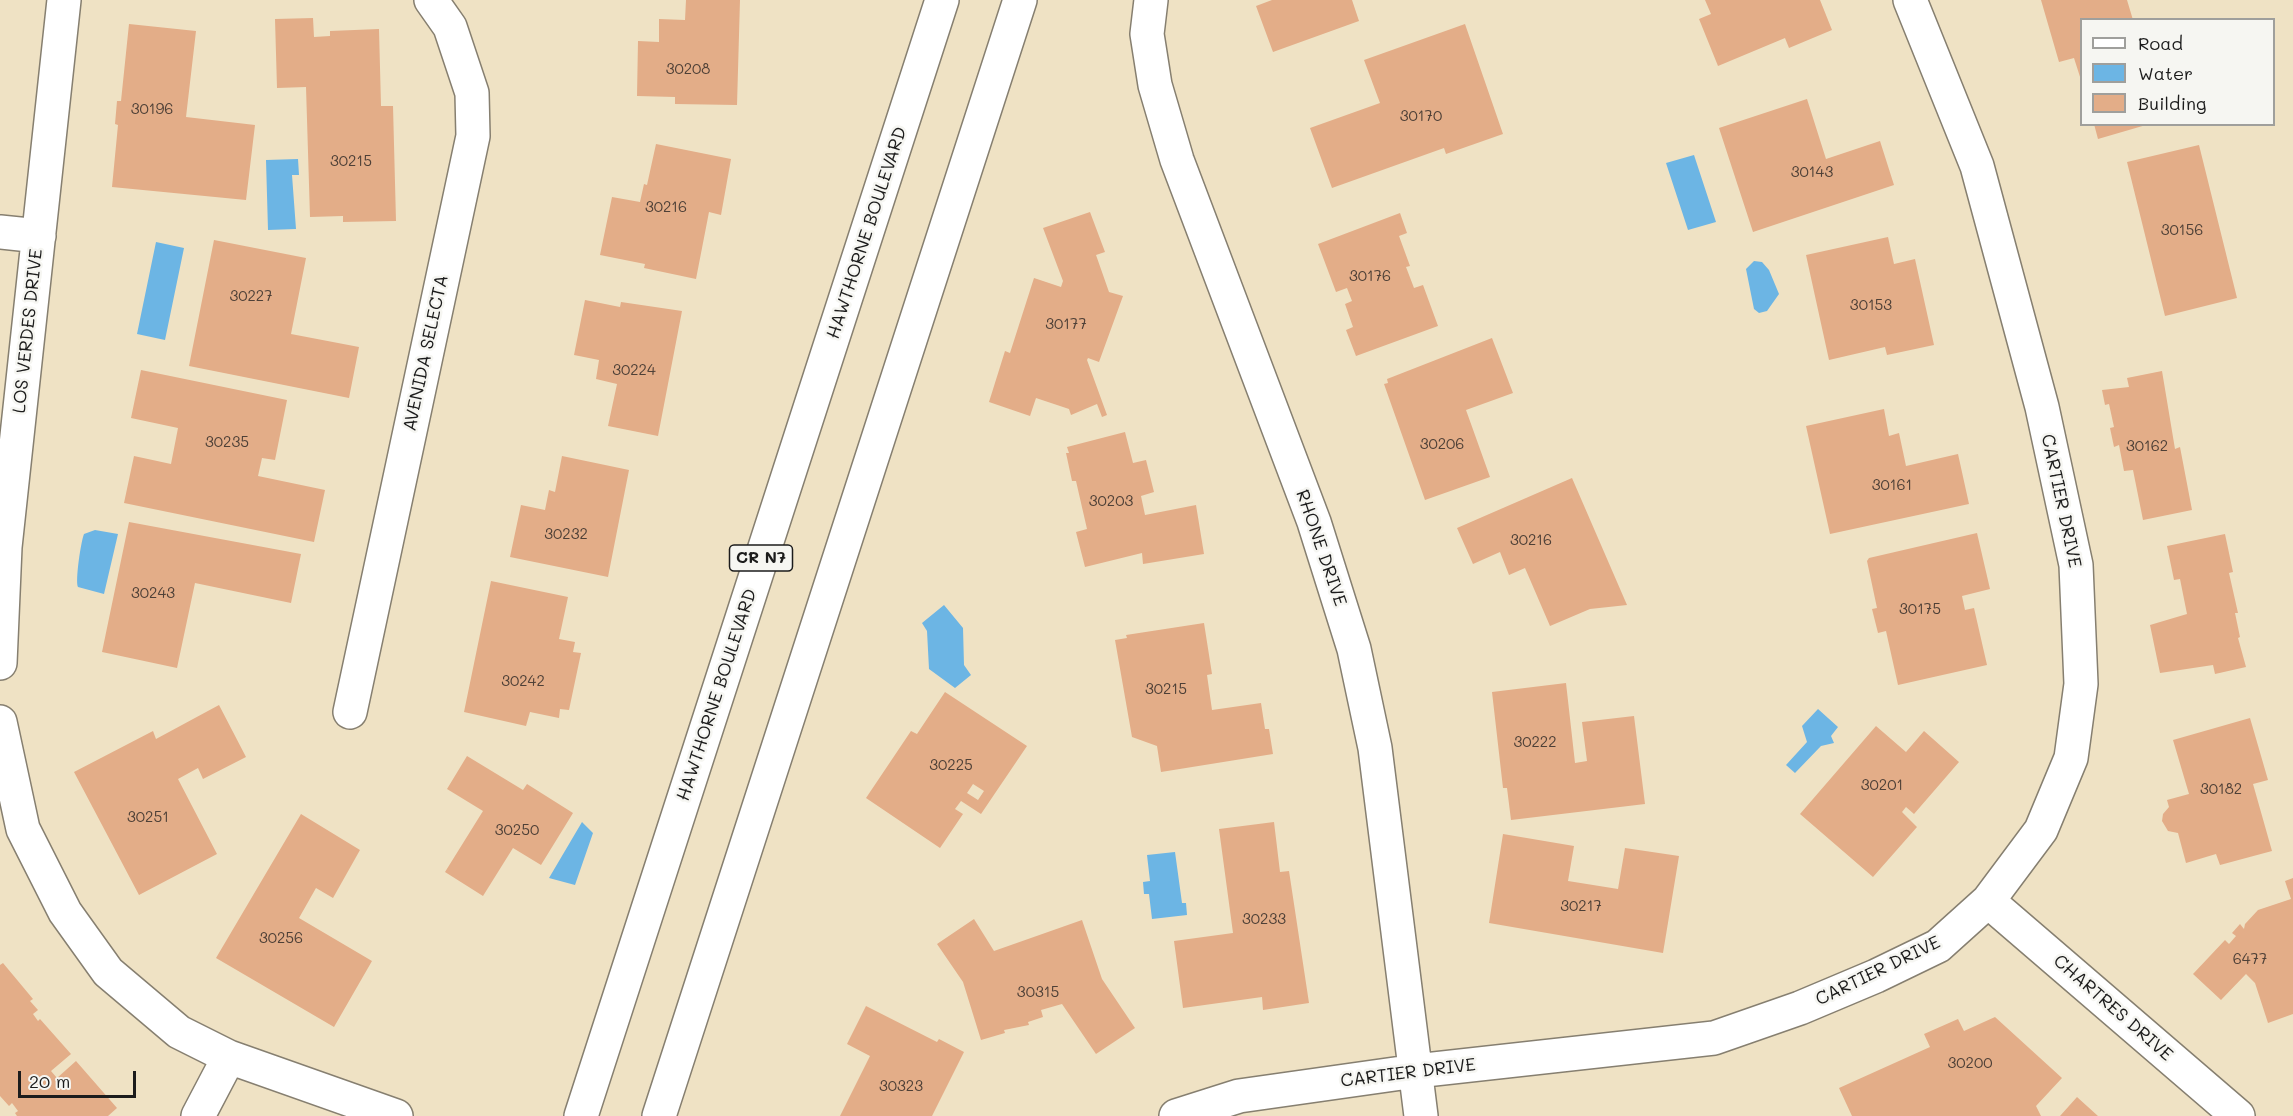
<!DOCTYPE html>
<html>
<head>
<meta charset="utf-8">
<style>
	body { margin:0 }
	#map { position:relative; width:2293px; height:1116px; overflow:hidden; background:#efe2c4; font-family:Mali,sans-serif }
	canvas { display:block }
	.legend { position:absolute; left:2080px; top:18px; width:195px; height:108px; box-sizing:border-box; background:#f6f6f2; border:2px solid #9f9f9c; margin:0; padding:8px 10px; list-style:none; font-size:18px; color:#1c1c1c }
	.legend li { display:flex; align-items:center; gap:12px; height:30px }
	.legend b { width:30px; border:2px solid #9f9f9c }
	.scale { position:absolute; left:18px; top:1071px; width:118px; height:27px; box-sizing:border-box; border:3px solid #1c1c1c; border-top:0; padding-left:8px; font-size:18px; line-height:21px; white-space:nowrap; color:#1c1c1c; -webkit-text-stroke:4px #f6f6f2; paint-order:stroke }
</style>
</head>
<body>
<div id="map">
<canvas width="2293" height="1116"></canvas>
<ul class="legend">
<li><b style="height:8px;background:#fff"></b>Road</li>
<li><b style="height:16px;background:#6cb5e4"></b>Water</li>
<li><b style="height:16px;background:#e3ad88"></b>Building</li>
</ul>
<div class="scale">20 m</div>
</div>
<script>
const g = document.querySelector('canvas').getContext('2d');
g.lineJoin = 'round';
function fill(path, color) { g.fillStyle = color; g.fill(path, 'evenodd'); }
function trace(path, color, width, dash) { g.strokeStyle = color; g.lineWidth = width; g.lineCap = dash ? 'butt' : 'round'; g.setLineDash(dash || []); g.stroke(path); }
function write(font, color, halo, rows, align = 'center') {
  g.font = font + ' Mali,sans-serif'; g.lineWidth = 5; g.setLineDash([]); g.textBaseline = 'middle'; g.strokeStyle = halo; g.fillStyle = color; for (const [text, x, y, turn = 0] of rows) {
    g.save(); g.translate(x, y); g.rotate((+turn || 0) * Math.PI / 180); g.textAlign = isNaN(turn) ? turn : align; if (halo) g.strokeText(text, 0, 0); g.fillText(text, 0, 0); g.restore();
  }
}
const water = new Path2D(`
	M 1694,155 L 1716,222 L 1688,230 L 1666,163 Z
	M 298,159 L 299,175 L 292,175 L 296,229 L 268,230 L 266,160 Z
	M 156,242 L 184,248 L 165,340 L 137,334 Z
	M 1754,261 L 1762,262 L 1769,270 L 1779,294 L 1767,311 L 1759,313 L 1754,309 L 1746,269 Z
	M 95,530 L 118,534 L 104,594 L 78,587 C 75,581 81,541 84,534 Z
	M 944,605 L 963,628 L 964,665 L 971,675 L 955,688 L 929,669 L 927,631 L 922,623 Z
	M 1818,709 L 1838,727 L 1831,736 L 1834,743 L 1821,746 L 1795,773 L 1786,765 L 1807,742 L 1802,726 Z
	M 582,822 L 593,833 L 575,885 L 549,878 Z
	M 1175,852 L 1182,903 L 1186,903 L 1187,915 L 1152,919 L 1149,894 L 1144,894 L 1143,882 L 1150,881 L 1147,855 Z`);
const building = new Path2D(`
	M 686,0 L 740,0 L 737,105 L 675,104 L 675,97 L 637,96 L 638,41 L 659,42 L 659,19 L 685,20 Z
	M 1272,0 L 1352,0 L 1359,21 L 1273,52 L 1256,6 Z
	M 1705,0 L 1820,0 L 1832,30 L 1789,48 L 1785,38 L 1718,66 L 1699,19 L 1711,14 Z
	M 2041,0 L 2127,0 L 2133,20 L 2082,20 L 2081,80 L 2074,58 L 2059,62 Z
	M 313,18 L 314,37 L 330,36 L 330,31 L 379,29 L 381,106 L 393,106 L 396,221 L 343,222 L 343,216 L 310,217 L 306,87 L 277,88 L 275,19 Z
	M 129,24 L 196,31 L 186,117 L 255,125 L 246,200 L 112,187 L 118,125 L 115,124 L 117,101 L 121,101 Z
	M 1465,24 L 1503,134 L 1446,154 L 1444,148 L 1332,188 L 1310,128 L 1380,103 L 1364,60 Z
	M 1807,99 L 1826,159 L 1880,141 L 1894,185 L 1753,232 L 1719,128 Z
	M 2094,124 L 2146,124 L 2146,125 L 2098,139 Z
	M 656,144 L 731,159 L 721,215 L 709,212 L 696,279 L 644,268 L 645,264 L 600,255 L 612,197 L 640,202 L 644,184 L 647,185 Z
	M 2199,145 L 2237,298 L 2165,316 L 2127,162 Z
	M 1090,212 L 1105,252 L 1096,255 L 1109,292 L 1123,296 L 1099,362 L 1088,358 L 1087,360 L 1107,415 L 1102,417 L 1097,404 L 1071,415 L 1069,409 L 1036,398 L 1030,416 L 989,402 L 1005,351 L 1010,353 L 1034,278 L 1061,287 L 1063,281 L 1043,228 Z
	M 1400,213 L 1407,233 L 1399,236 L 1410,266 L 1406,267 L 1414,288 L 1423,285 L 1438,326 L 1356,356 L 1346,330 L 1353,327 L 1345,304 L 1352,301 L 1347,288 L 1336,292 L 1318,244 Z
	M 1888,237 L 1894,264 L 1915,259 L 1934,345 L 1887,355 L 1885,347 L 1829,360 L 1806,255 Z
	M 214,240 L 306,258 L 291,334 L 359,347 L 349,398 L 189,366 Z
	M 585,300 L 620,307 L 621,302 L 682,311 L 658,436 L 608,426 L 617,384 L 596,379 L 599,360 L 574,355 Z
	M 1492,338 L 1513,393 L 1466,410 L 1490,477 L 1425,500 L 1384,384 L 1388,383 L 1387,379 Z
	M 141,370 L 287,400 L 275,460 L 262,458 L 258,476 L 325,490 L 314,542 L 124,503 L 134,456 L 171,464 L 178,428 L 131,418 Z
	M 2162,371 L 2175,449 L 2180,447 L 2192,510 L 2143,520 L 2133,470 L 2124,471 L 2119,445 L 2114,447 L 2110,428 L 2114,427 L 2109,404 L 2105,405 L 2102,390 L 2129,387 L 2127,378 Z
	M 1884,409 L 1889,436 L 1899,433 L 1906,466 L 1958,454 L 1969,504 L 1830,534 L 1806,426 Z
	M 1125,432 L 1133,463 L 1146,460 L 1154,492 L 1141,496 L 1145,515 L 1196,505 L 1204,554 L 1143,564 L 1142,553 L 1085,567 L 1076,532 L 1087,529 L 1076,481 L 1072,481 L 1066,453 L 1069,453 L 1067,447 Z
	M 562,456 L 629,470 L 608,577 L 510,557 L 521,505 L 545,510 L 549,490 L 555,492 Z
	M 1572,478 L 1627,605 L 1590,609 L 1550,626 L 1525,568 L 1509,575 L 1500,552 L 1473,564 L 1457,528 Z
	M 129,522 L 301,554 L 291,603 L 195,583 L 177,668 L 102,652 Z
	M 1977,533 L 1990,589 L 1962,596 L 1965,610 L 1974,608 L 1987,665 L 1898,685 L 1886,631 L 1878,633 L 1872,609 L 1877,608 L 1867,561 L 1869,558 Z
	M 2225,534 L 2233,572 L 2229,573 L 2238,613 L 2235,613 L 2240,637 L 2238,638 L 2246,667 L 2215,674 L 2213,665 L 2160,673 L 2150,625 L 2187,614 L 2180,579 L 2174,580 L 2167,546 Z
	M 491,581 L 568,597 L 559,639 L 575,642 L 573,652 L 581,653 L 569,710 L 560,709 L 559,718 L 530,712 L 526,726 L 464,712 Z
	M 1204,623 L 1212,674 L 1207,675 L 1212,710 L 1261,703 L 1265,729 L 1269,729 L 1273,754 L 1161,772 L 1157,746 L 1132,737 L 1115,640 L 1127,638 L 1126,635 Z
	M 1566,683 L 1575,763 L 1587,761 L 1582,722 L 1634,716 L 1645,804 L 1511,820 L 1507,788 L 1503,788 L 1492,692 Z
	M 945,692 L 1027,746 L 981,814 L 961,801 L 955,809 L 963,814 L 940,848 L 866,798 L 911,731 L 917,734 ZM 973,784 L 984,791 L 978,800 L 967,793 Z
	M 219,705 L 246,757 L 203,779 L 198,768 L 178,779 L 217,854 L 139,895 L 74,772 L 153,731 L 156,739 Z
	M 2250,718 L 2268,780 L 2253,784 L 2272,851 L 2220,865 L 2216,854 L 2186,863 L 2178,833 L 2168,831 L 2162,821 L 2163,814 L 2169,807 L 2167,800 L 2189,794 L 2173,740 Z
	M 1876,726 L 1906,752 L 1924,731 L 1959,762 L 1914,814 L 1906,807 L 1902,812 L 1917,827 L 1873,877 L 1800,814 Z
	M 467,756 L 523,790 L 527,784 L 573,813 L 541,865 L 513,848 L 483,896 L 445,872 L 483,811 L 447,789 Z
	M 301,814 L 360,850 L 333,898 L 316,888 L 299,918 L 372,961 L 334,1027 L 216,958 Z
	M 1274,822 L 1280,872 L 1289,871 L 1309,1003 L 1263,1010 L 1262,997 L 1183,1008 L 1174,941 L 1233,933 L 1219,829 Z
	M 1503,834 L 1574,846 L 1568,881 L 1618,889 L 1625,848 L 1679,856 L 1663,953 L 1489,923 Z
	M 2293,878 L 2293,1014 L 2268,1023 L 2255,983 L 2246,974 L 2221,1000 L 2193,974 L 2225,940 L 2229,944 L 2236,936 L 2232,933 L 2240,924 L 2244,929 L 2245,924 L 2258,910 L 2291,899 L 2285,881 Z
	M 974,919 L 994,951 L 1082,920 L 1102,979 L 1135,1028 L 1096,1054 L 1062,1004 L 1041,1010 L 1043,1017 L 1028,1022 L 1029,1025 L 1004,1030 L 1005,1033 L 981,1040 L 963,982 L 937,944 Z
	M 3,963 L 33,999 L 30,1001 L 38,1010 L 33,1014 L 38,1021 L 40,1019 L 71,1054 L 51,1071 L 57,1078 L 76,1061 L 117,1108 L 108,1116 L 17,1116 L 15,1113 L 18,1111 L 12,1103 L 9,1106 L 0,1096 L 0,965 Z
	M 866,1006 L 937,1042 L 939,1039 L 964,1052 L 932,1116 L 840,1116 L 870,1056 L 847,1044 Z
	M 1995,1017 L 2062,1078 L 2036,1106 L 2041,1116 L 1852,1116 L 1839,1088 L 1930,1047 L 1924,1034 L 1958,1019 L 1964,1031 Z
	M 2077,1097 L 2098,1116 L 2060,1116 Z`);
const street = new Path2D(`
	M 1151,0 L 1147,34 L 1155,85 L 1177,160 L 1314,522 L 1354,649 L 1375,748 L 1421,1116
	M 0,232 L 39,236
	M 0,663 L 5,547 L 64,0
	M 350,712 L 473,136 L 472,93 L 450,27 L 431,0
	M 0,722 L 23,829 L 65,912 L 108,972 L 179,1032 L 229,1057 L 396,1116
	M 1988,901 L 2238,1116
	M 198,1116 L 229,1057
	M 1176,1116 L 1239,1096 L 1416,1071 L 1714,1038 L 1800,1008 L 1876,976 L 1938,946 L 1988,901 L 2041,830 L 2071,758 L 2081,684 L 2076,565 L 2042,407 L 1977,166 L 1910,0`);
const primary = new Path2D(`
	M 581,1116 L 942,0
	M 659,1116 L 1020,0`);
const numberNames = [
	["30208",688,69],
	["30196",152,109],
	["30170",1421,116],
	["30215",351,161],
	["30143",1812,172],
	["30216",666,207],
	["30156",2182,230],
	["30176",1370,276],
	["30227",251,296],
	["30153",1871,305],
	["30177",1066,324],
	["30224",634,370],
	["30235",227,442],
	["30206",1442,444],
	["30162",2147,446],
	["30161",1892,485],
	["30203",1111,501],
	["30232",566,534],
	["30216",1531,540],
	["30243",153,593],
	["30175",1920,609],
	["30242",523,681],
	["30215",1166,689],
	["30222",1535,742],
	["30225",951,765],
	["30201",1882,785],
	["30182",2221,789],
	["30251",148,817],
	["30250",517,830],
	["30217",1581,906],
	["30233",1264,919],
	["30256",281,938],
	["6477",2250,959],
	["30315",1038,992],
	["30200",1970,1063],
	["30323",901,1086]
];
const shields = [
	[761,558,63]
];
const shieldNames = [
	["CR N7",761,558]
];
const streetNames = [
	["HAWTHORNE BOULEVARD",867,233,-72],
	["LOS VERDES DRIVE",28,331,-84],
	["AVENIDA SELECTA",426,353,-78],
	["CARTIER DRIVE",2061,501,78],
	["RHONE DRIVE",1321,548,71],
	["HAWTHORNE BOULEVARD",717,695,-72],
	["CARTIER DRIVE",1878,971,-26],
	["CHARTRES DRIVE",2113,1008,41],
	["CARTIER DRIVE",1408,1073,-7]
];
fill(water, '#6cb5e4');
fill(building, '#e3ad88');
trace(street, '#867f70', 36);
trace(primary, '#867f70', 36);
trace(street, '#fff', 33);
trace(primary, '#fff', 33);
write('15px', '#4e4037', null, numberNames);
for (const [x, y, w] of shields) { const box = new Path2D(); box.roundRect(x - w / 2, y - 13, w, 26, 4.5); g.fillStyle = '#f6f6f2'; g.fill(box); trace(box, '#1c1c1c', 1.5); }
write('bold 16px', '#1c1c1c', null, shieldNames);
write('18px', '#1c1c1c', '#f6f6f2', streetNames);
</script>
</body>
</html>
